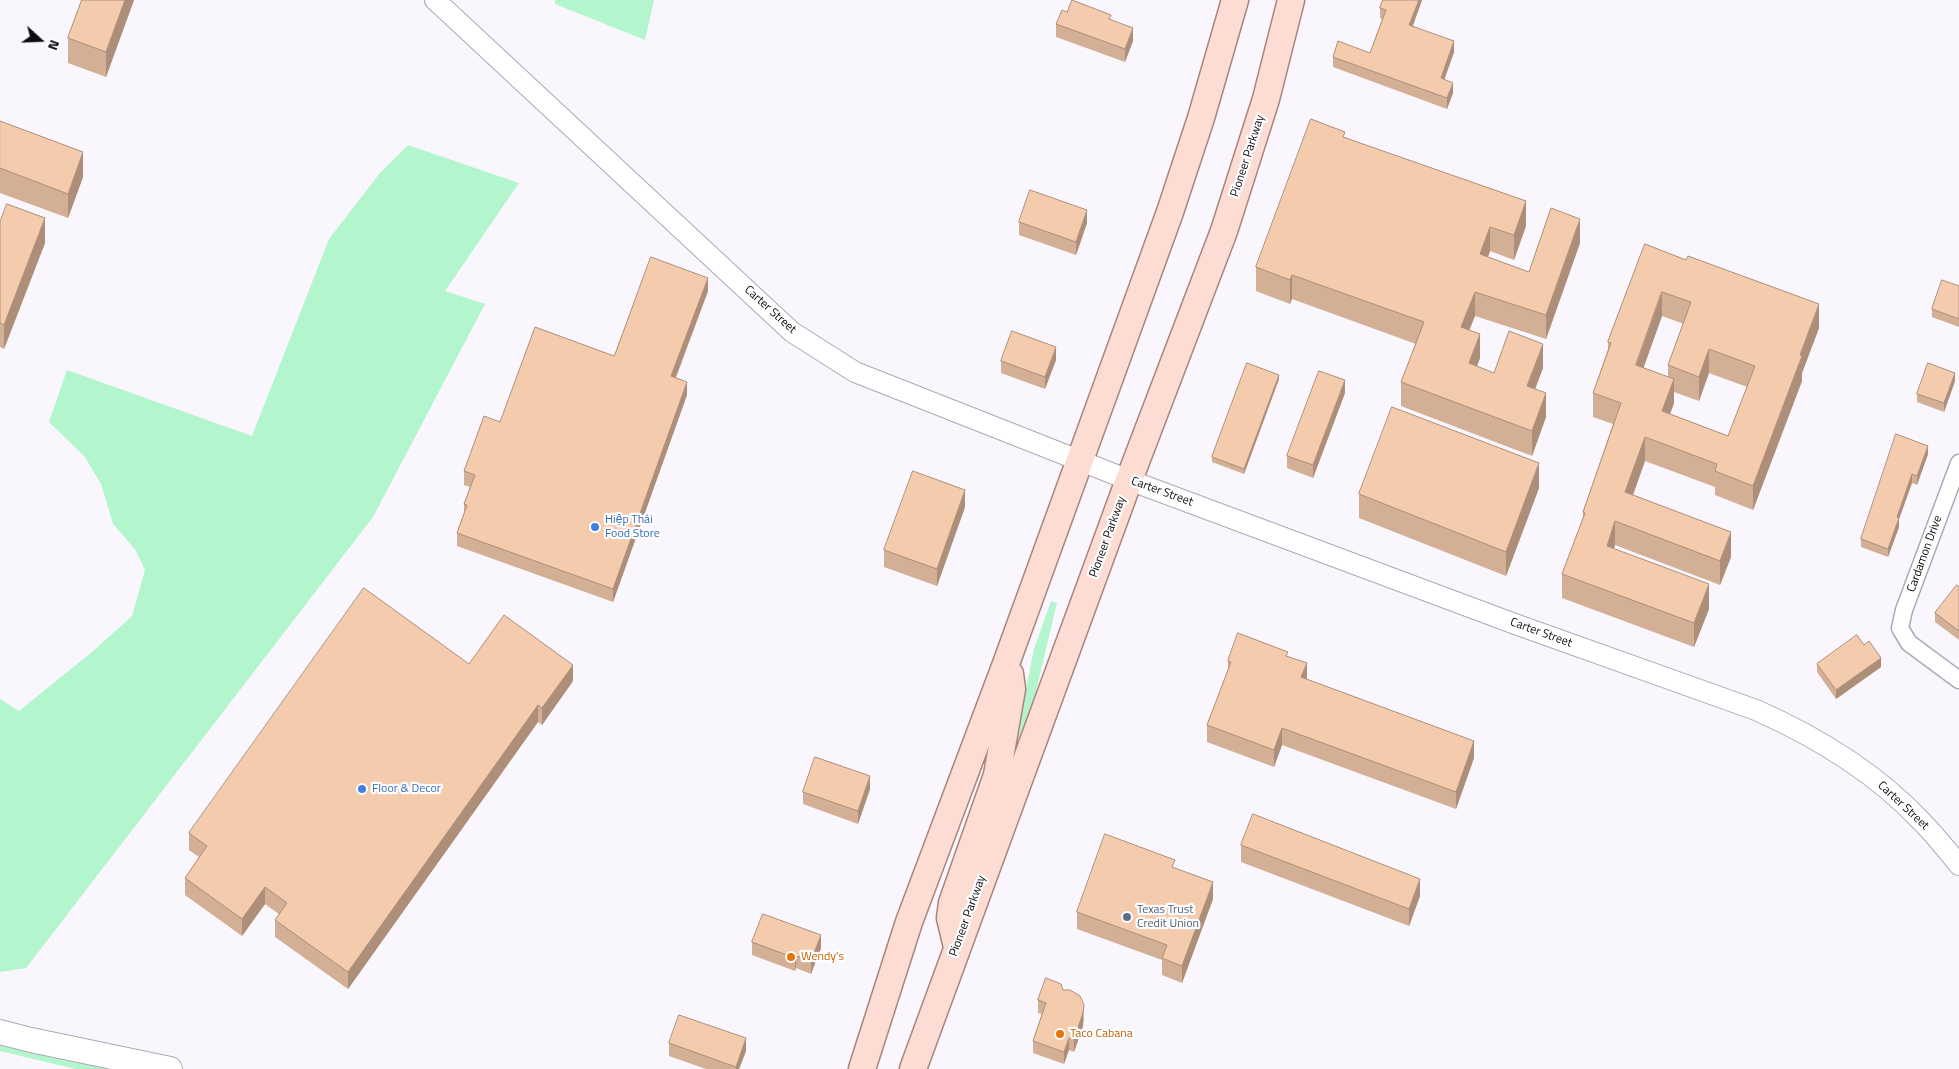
<!DOCTYPE html>
<html>
<head>
<meta charset="utf-8">
<style>
	body { margin:0 }
	#map { position:relative; width:1959px; height:1069px; overflow:hidden; background:#f9f7fd; font-family:"Titillium Web",sans-serif }
	canvas { display:block }
	.north { position:absolute; left:15px; top:15px; width:50px; height:50px; -webkit-text-stroke:4px #fff; paint-order:stroke; rotate:110deg; font-size:14px; font-weight:700; line-height:20px; text-align:center; color:#0d0c10 }
	.north::after { content:''; display:block; margin:auto; width:18px; height:22px; background:#0d0c10; clip-path:polygon(50% 0,100% 100%,50% 72%,0 100%) }
</style>
</head>
<body>
<div id="map">
<canvas width="1959" height="1069"></canvas>
<div class="north">N</div>
</div>
<script>
const g = document.querySelector('canvas').getContext('2d');
g.lineJoin = 'round';
function fill(path, color) { g.fillStyle = color; g.fill(path, 'evenodd'); }
function trace(path, color, width, dash) { g.strokeStyle = color; g.lineWidth = width; g.lineCap = dash ? 'butt' : 'round'; g.setLineDash(dash || []); g.stroke(path); }
function write(font, color, halo, rows, align = 'center') {
  g.font = font + ' "Titillium Web",sans-serif'; g.lineWidth = 4.5; g.setLineDash([]); g.textBaseline = 'middle'; g.strokeStyle = halo; g.fillStyle = color; for (const [text, x, y, turn = 0] of rows) {
    g.save(); g.translate(x, y); g.rotate((+turn || 0) * Math.PI / 180); g.textAlign = isNaN(turn) ? turn : align; if (halo) g.strokeText(text, 0, 0); g.fillText(text, 0, 0); g.restore();
  }
}
const green = new Path2D(`
	M 555,0 L 654,0 L 645,40 L 555,4 Z
	M 408,145 L 519,183 L 445,291 L 485,304 L 373,517 L 26,968 L 0,972 L 0,699 L 19,711 L 92,652 L 132,616 L 145,570 L 135,549 L 113,524 L 101,484 L 85,457 L 49,422 L 67,370 L 252,436 L 329,239 L 380,173 Z
	M 1051,601 L 1057,603 L 1035,695 L 1021,740 L 1016,739 L 1034,649 Z
	M 0,1044 L 110,1069 L 75,1069 L 0,1051 Z`);
const minor = new Path2D(`
	M 1959,463 L 1904,610 L 1900,628 L 1909,643 L 1959,680`);
const tertiary = new Path2D(`
	M 435,0 L 792,332 L 855,372 L 1129,480 L 1515,624 L 1756,710 C 1817,737 1875,772 1921,821 C 1935,835 1947,850 1959,865`);
const secondary = new Path2D(`
	M 0,1032 L 31,1040 L 170,1069`);
const primary = new Path2D(`
	M 957,947 L 950,918 L 952,903 L 997,775 L 1012,689 L 1010,674
	M 862,1069 L 909,922 L 1007,661 L 1170,212 L 1201,118 L 1235,0
	M 913,1069 L 1129,480 L 1224,231 L 1266,99 L 1291,0`);
const wall = new Path2D(`
	M 82,0 L 134,0 L 106,77 L 68,63 L 68,38 Z
	M 1383,0 L 1422,0 L 1413,26 L 1454,52 L 1444,80 L 1453,93 L 1447,109 L 1333,67 L 1333,57 L 1370,53 L 1382,19 L 1380,18 L 1380,8 Z
	M 1067,12 L 1111,19 L 1133,41 L 1125,62 L 1056,37 L 1056,24 Z
	M 0,121 L 83,177 L 68,218 L 0,193 Z
	M 1345,137 L 1526,226 L 1514,260 L 1490,251 L 1488,257 L 1529,272 L 1580,243 L 1546,339 L 1475,316 L 1469,330 L 1480,358 L 1477,366 L 1494,373 L 1543,368 L 1535,389 L 1546,417 L 1532,456 L 1401,406 L 1401,382 L 1416,344 L 1292,299 L 1290,304 L 1256,291 L 1256,267 Z
	M 0,222 L 45,243 L 4,349 L 0,347 Z
	M 1019,222 L 1087,223 L 1076,255 L 1019,235 Z
	M 1645,244 L 1819,328 L 1802,373 L 1802,381 L 1753,510 L 1715,495 L 1715,487 L 1645,461 L 1633,495 L 1731,557 L 1720,585 L 1615,545 L 1614,549 L 1709,609 L 1694,647 L 1562,598 L 1562,574 L 1583,518 L 1583,512 L 1613,424 L 1593,417 L 1593,393 L 1608,349 L 1608,342 ZM 1662,316 L 1684,324 L 1668,365 L 1668,377 L 1643,368 ZM 1709,373 L 1747,387 L 1728,436 L 1670,414 L 1674,403 L 1674,392 L 1699,401 Z
	M 1959,286 L 1959,327 L 1932,317 L 1932,309 Z
	M 708,291 L 676,378 L 687,395 L 613,602 L 457,546 L 457,533 L 464,513 L 464,504 L 470,487 L 464,485 L 464,471 L 500,422 L 614,356 Z
	M 1056,360 L 1045,389 L 1001,373 L 1001,361 Z
	M 1279,379 L 1244,474 L 1212,462 L 1212,457 Z
	M 1955,381 L 1944,412 L 1917,402 L 1917,394 Z
	M 1345,393 L 1313,478 L 1287,468 L 1287,456 Z
	M 1928,454 L 1917,485 L 1912,483 L 1899,519 L 1899,527 L 1888,557 L 1861,547 L 1861,539 Z
	M 1539,488 L 1506,576 L 1359,518 L 1359,494 Z
	M 965,507 L 937,586 L 884,567 L 884,550 Z
	M 1959,587 L 1959,640 L 1935,622 L 1935,613 Z
	M 1288,656 L 1307,679 L 1474,758 L 1456,809 L 1282,745 L 1274,767 L 1207,742 L 1207,725 L 1228,670 L 1228,661 Z
	M 1817,664 L 1881,667 L 1836,699 L 1817,672 Z
	M 573,681 L 542,725 L 538,722 L 348,989 L 275,937 L 275,920 L 279,914 L 265,904 L 242,936 L 185,895 L 185,878 L 199,857 L 189,850 L 189,833 Z
	M 870,789 L 858,824 L 803,804 L 803,792 Z
	M 1241,845 L 1420,896 L 1409,926 L 1241,862 Z
	M 1213,899 L 1182,983 L 1162,975 L 1162,960 L 1077,929 L 1077,912 Z
	M 752,942 L 821,948 L 811,974 L 796,968 L 795,971 L 752,955 Z
	M 1063,990 L 1084,1018 L 1083,1026 L 1074,1052 L 1069,1050 L 1064,1064 L 1033,1053 L 1033,1041 L 1042,1014 L 1038,1013 L 1038,1000 Z
	M 669,1043 L 746,1051 L 739,1069 L 706,1069 L 669,1056 Z`);
const shadedWall = new Path2D(`
	M 125,0 L 134,0 L 106,77 L 106,52 Z
	M 1419,0 L 1422,0 L 1409,36 L 1409,25 Z
	M 1133,28 L 1133,41 L 1125,62 L 1125,49 Z
	M 1454,41 L 1454,52 L 1441,89 L 1441,78 Z
	M 1453,83 L 1453,93 L 1447,109 L 1447,98 Z
	M 83,152 L 83,177 L 68,218 L 68,194 Z
	M 1526,201 L 1526,226 L 1514,260 L 1514,235 Z
	M 1087,210 L 1087,223 L 1076,255 L 1076,242 Z
	M 45,218 L 45,243 L 4,349 L 4,325 Z
	M 1580,219 L 1580,243 L 1546,339 L 1546,315 Z
	M 1490,227 L 1490,251 L 1480,278 L 1480,254 Z
	M 1292,275 L 1292,299 L 1290,304 L 1290,280 Z
	M 708,278 L 708,291 L 671,389 L 671,376 Z
	M 1475,292 L 1475,316 L 1461,351 L 1461,327 Z
	M 1662,292 L 1662,316 L 1636,389 L 1636,365 Z
	M 1819,304 L 1819,328 L 1802,373 L 1802,381 L 1753,510 L 1753,486 Z
	M 1480,334 L 1480,358 L 1469,388 L 1469,363 Z
	M 1543,344 L 1543,368 L 1527,410 L 1527,386 Z
	M 1056,347 L 1056,360 L 1045,389 L 1045,377 Z
	M 1709,349 L 1709,373 L 1699,401 L 1699,377 Z
	M 1955,373 L 1955,381 L 1944,412 L 1944,403 Z
	M 1279,375 L 1279,379 L 1244,474 L 1244,469 Z
	M 1674,379 L 1674,403 L 1662,435 L 1662,411 Z
	M 1345,380 L 1345,393 L 1313,478 L 1313,465 Z
	M 687,382 L 687,395 L 613,602 L 613,589 Z
	M 1546,393 L 1546,417 L 1532,456 L 1532,431 Z
	M 1645,437 L 1645,461 L 1625,517 L 1625,492 Z
	M 1928,446 L 1928,454 L 1917,485 L 1917,476 Z
	M 1539,463 L 1539,488 L 1506,576 L 1506,552 Z
	M 1912,474 L 1912,483 L 1899,519 L 1899,527 L 1888,557 L 1888,549 L 1897,517 Z
	M 965,490 L 965,507 L 937,586 L 937,569 Z
	M 1615,521 L 1615,545 L 1607,571 L 1607,546 Z
	M 1731,532 L 1731,557 L 1720,585 L 1720,561 Z
	M 1709,584 L 1709,609 L 1694,647 L 1694,623 Z
	M 1881,658 L 1881,667 L 1836,699 L 1836,690 Z
	M 1307,663 L 1307,680 L 1301,677 Z
	M 573,665 L 573,681 L 542,725 L 542,708 Z
	M 538,705 L 538,722 L 348,989 L 348,972 Z
	M 1282,728 L 1282,745 L 1274,767 L 1274,750 Z
	M 1474,741 L 1474,758 L 1456,809 L 1456,792 Z
	M 870,776 L 870,789 L 858,824 L 858,811 Z
	M 1420,879 L 1420,896 L 1409,926 L 1409,909 Z
	M 1213,882 L 1213,899 L 1182,983 L 1182,966 Z
	M 265,887 L 265,904 L 242,936 L 242,919 Z
	M 821,935 L 821,948 L 811,974 L 811,961 Z
	M 796,956 L 796,968 L 795,971 L 795,958 Z
	M 1084,1005 L 1083,1026 L 1074,1052 L 1074,1039 Z
	M 746,1038 L 746,1051 L 739,1069 L 736,1069 L 736,1067 Z
	M 1069,1038 L 1069,1050 L 1064,1064 L 1064,1052 Z`);
const building = new Path2D(`
	M 82,0 L 125,0 L 106,52 L 68,38 Z
	M 1072,0 L 1111,15 L 1109,19 L 1133,28 L 1125,49 L 1056,24 L 1062,10 L 1067,12 Z
	M 1383,0 L 1419,0 L 1409,25 L 1454,41 L 1441,78 L 1453,83 L 1447,98 L 1333,57 L 1338,41 L 1370,53 L 1386,10 L 1380,8 Z
	M 1311,119 L 1345,132 L 1343,137 L 1526,201 L 1514,235 L 1490,227 L 1480,254 L 1529,272 L 1551,208 L 1580,219 L 1546,315 L 1475,292 L 1461,327 L 1480,334 L 1469,363 L 1494,373 L 1509,331 L 1543,344 L 1527,386 L 1546,393 L 1532,431 L 1401,382 L 1424,322 L 1292,275 L 1290,280 L 1256,267 Z
	M 0,121 L 83,152 L 68,194 L 0,168 Z
	M 1030,190 L 1087,210 L 1076,242 L 1019,222 Z
	M 7,204 L 45,218 L 4,325 L 0,323 L 0,222 Z
	M 1645,244 L 1686,260 L 1688,256 L 1819,304 L 1800,355 L 1802,356 L 1753,486 L 1715,471 L 1717,464 L 1645,437 L 1625,492 L 1731,532 L 1720,561 L 1615,521 L 1607,546 L 1709,584 L 1694,623 L 1562,574 L 1585,513 L 1583,512 L 1621,403 L 1593,393 L 1611,343 L 1608,342 ZM 1662,292 L 1691,302 L 1668,365 L 1699,377 L 1709,349 L 1755,366 L 1728,436 L 1662,411 L 1674,379 L 1636,365 Z
	M 651,257 L 708,278 L 671,376 L 687,382 L 613,589 L 457,533 L 467,505 L 464,504 L 475,475 L 464,471 L 484,416 L 500,422 L 535,327 L 614,356 Z
	M 1942,280 L 1959,286 L 1959,319 L 1932,309 Z
	M 1012,331 L 1056,347 L 1045,377 L 1001,361 Z
	M 1247,363 L 1279,375 L 1244,469 L 1212,457 Z
	M 1928,363 L 1955,373 L 1944,403 L 1917,394 Z
	M 1319,371 L 1345,380 L 1313,465 L 1287,456 Z
	M 1392,407 L 1539,463 L 1506,552 L 1359,494 Z
	M 1896,434 L 1928,446 L 1917,476 L 1912,474 L 1897,517 L 1899,518 L 1888,549 L 1861,539 Z
	M 913,471 L 965,490 L 937,569 L 884,550 Z
	M 1957,585 L 1959,587 L 1959,631 L 1935,613 Z
	M 364,588 L 469,664 L 504,615 L 573,665 L 542,708 L 538,705 L 348,972 L 275,920 L 287,903 L 265,887 L 242,919 L 185,878 L 207,846 L 189,833 Z
	M 1238,633 L 1288,652 L 1286,656 L 1307,663 L 1301,677 L 1474,741 L 1456,792 L 1282,728 L 1274,750 L 1207,725 L 1231,662 L 1228,661 Z
	M 1857,635 L 1864,645 L 1869,641 L 1881,658 L 1836,690 L 1817,664 Z
	M 815,757 L 870,776 L 858,811 L 803,792 Z
	M 1253,814 L 1420,879 L 1409,909 L 1241,845 Z
	M 1105,834 L 1175,860 L 1172,867 L 1213,882 L 1182,966 L 1162,958 L 1167,945 L 1077,912 Z
	M 763,914 L 821,935 L 811,961 L 796,956 L 795,958 L 752,942 Z
	M 1046,978 L 1061,984 L 1063,990 L 1070,990 L 1080,996 L 1084,1005 L 1083,1013 L 1074,1039 L 1069,1038 L 1064,1052 L 1033,1041 L 1046,1003 L 1038,1000 Z
	M 679,1015 L 746,1038 L 736,1067 L 669,1043 Z`);
const markers = [
	[595,527,5,"#3f7fe0"],
	[362,789,5,"#3f7fe0"],
	[1127,917,5,"#5c6f8a"],
	[791,957,5,"#e8710a"],
	[1060,1034,5,"#e8710a"]
];
const streetNames = [
	["Pioneer Parkway",1248,156,-72],
	["Carter Street",770,310,42],
	["Carter Street",1162,492,20],
	["Pioneer Parkway",1108,537,-70],
	["Cardamon Drive",1925,554,-70],
	["Carter Street",1541,633,20],
	["Carter Street",1903,806,43],
	["Pioneer Parkway",968,916,-70]
];
const shopNames = [
	["Hiệp Thái",605,520],
	["Food Store",605,534],
	["Floor & Decor",372,789]
];
const serviceNames = [
	["Texas Trust",1137,910],
	["Credit Union",1137,924]
];
const foodNames = [
	["Wendy's",801,957],
	["Taco Cabana",1070,1034]
];
fill(green, '#b3f5cd');
trace(minor, '#aca9b6', 19);
trace(tertiary, '#aca9b6', 22);
trace(secondary, '#aca9b6', 26);
trace(primary, '#a8847d', 29);
trace(minor, '#fff', 16);
trace(tertiary, '#fff', 20);
trace(secondary, '#fff', 24);
trace(primary, '#fddcd4', 26);
fill(wall, '#d3af95');
fill(shadedWall, '#ac8e79');
fill(building, '#f5cbad');
trace(building, '#ac8e79', 1);
for (const [x, y, r, color] of markers) { const dot = new Path2D(); dot.arc(x, y, r, 0, 2 * Math.PI); g.fillStyle = color; g.fill(dot); trace(dot, '#fff', 2); }
write('12px', '#0d0c10', '#fff', streetNames);
write('12px', '#366cbe', '#fff', shopNames, 'left');
write('12px', '#4e5e75', '#fff', serviceNames, 'left');
write('12px', '#c56008', '#fff', foodNames, 'left');
</script>
</body>
</html>
